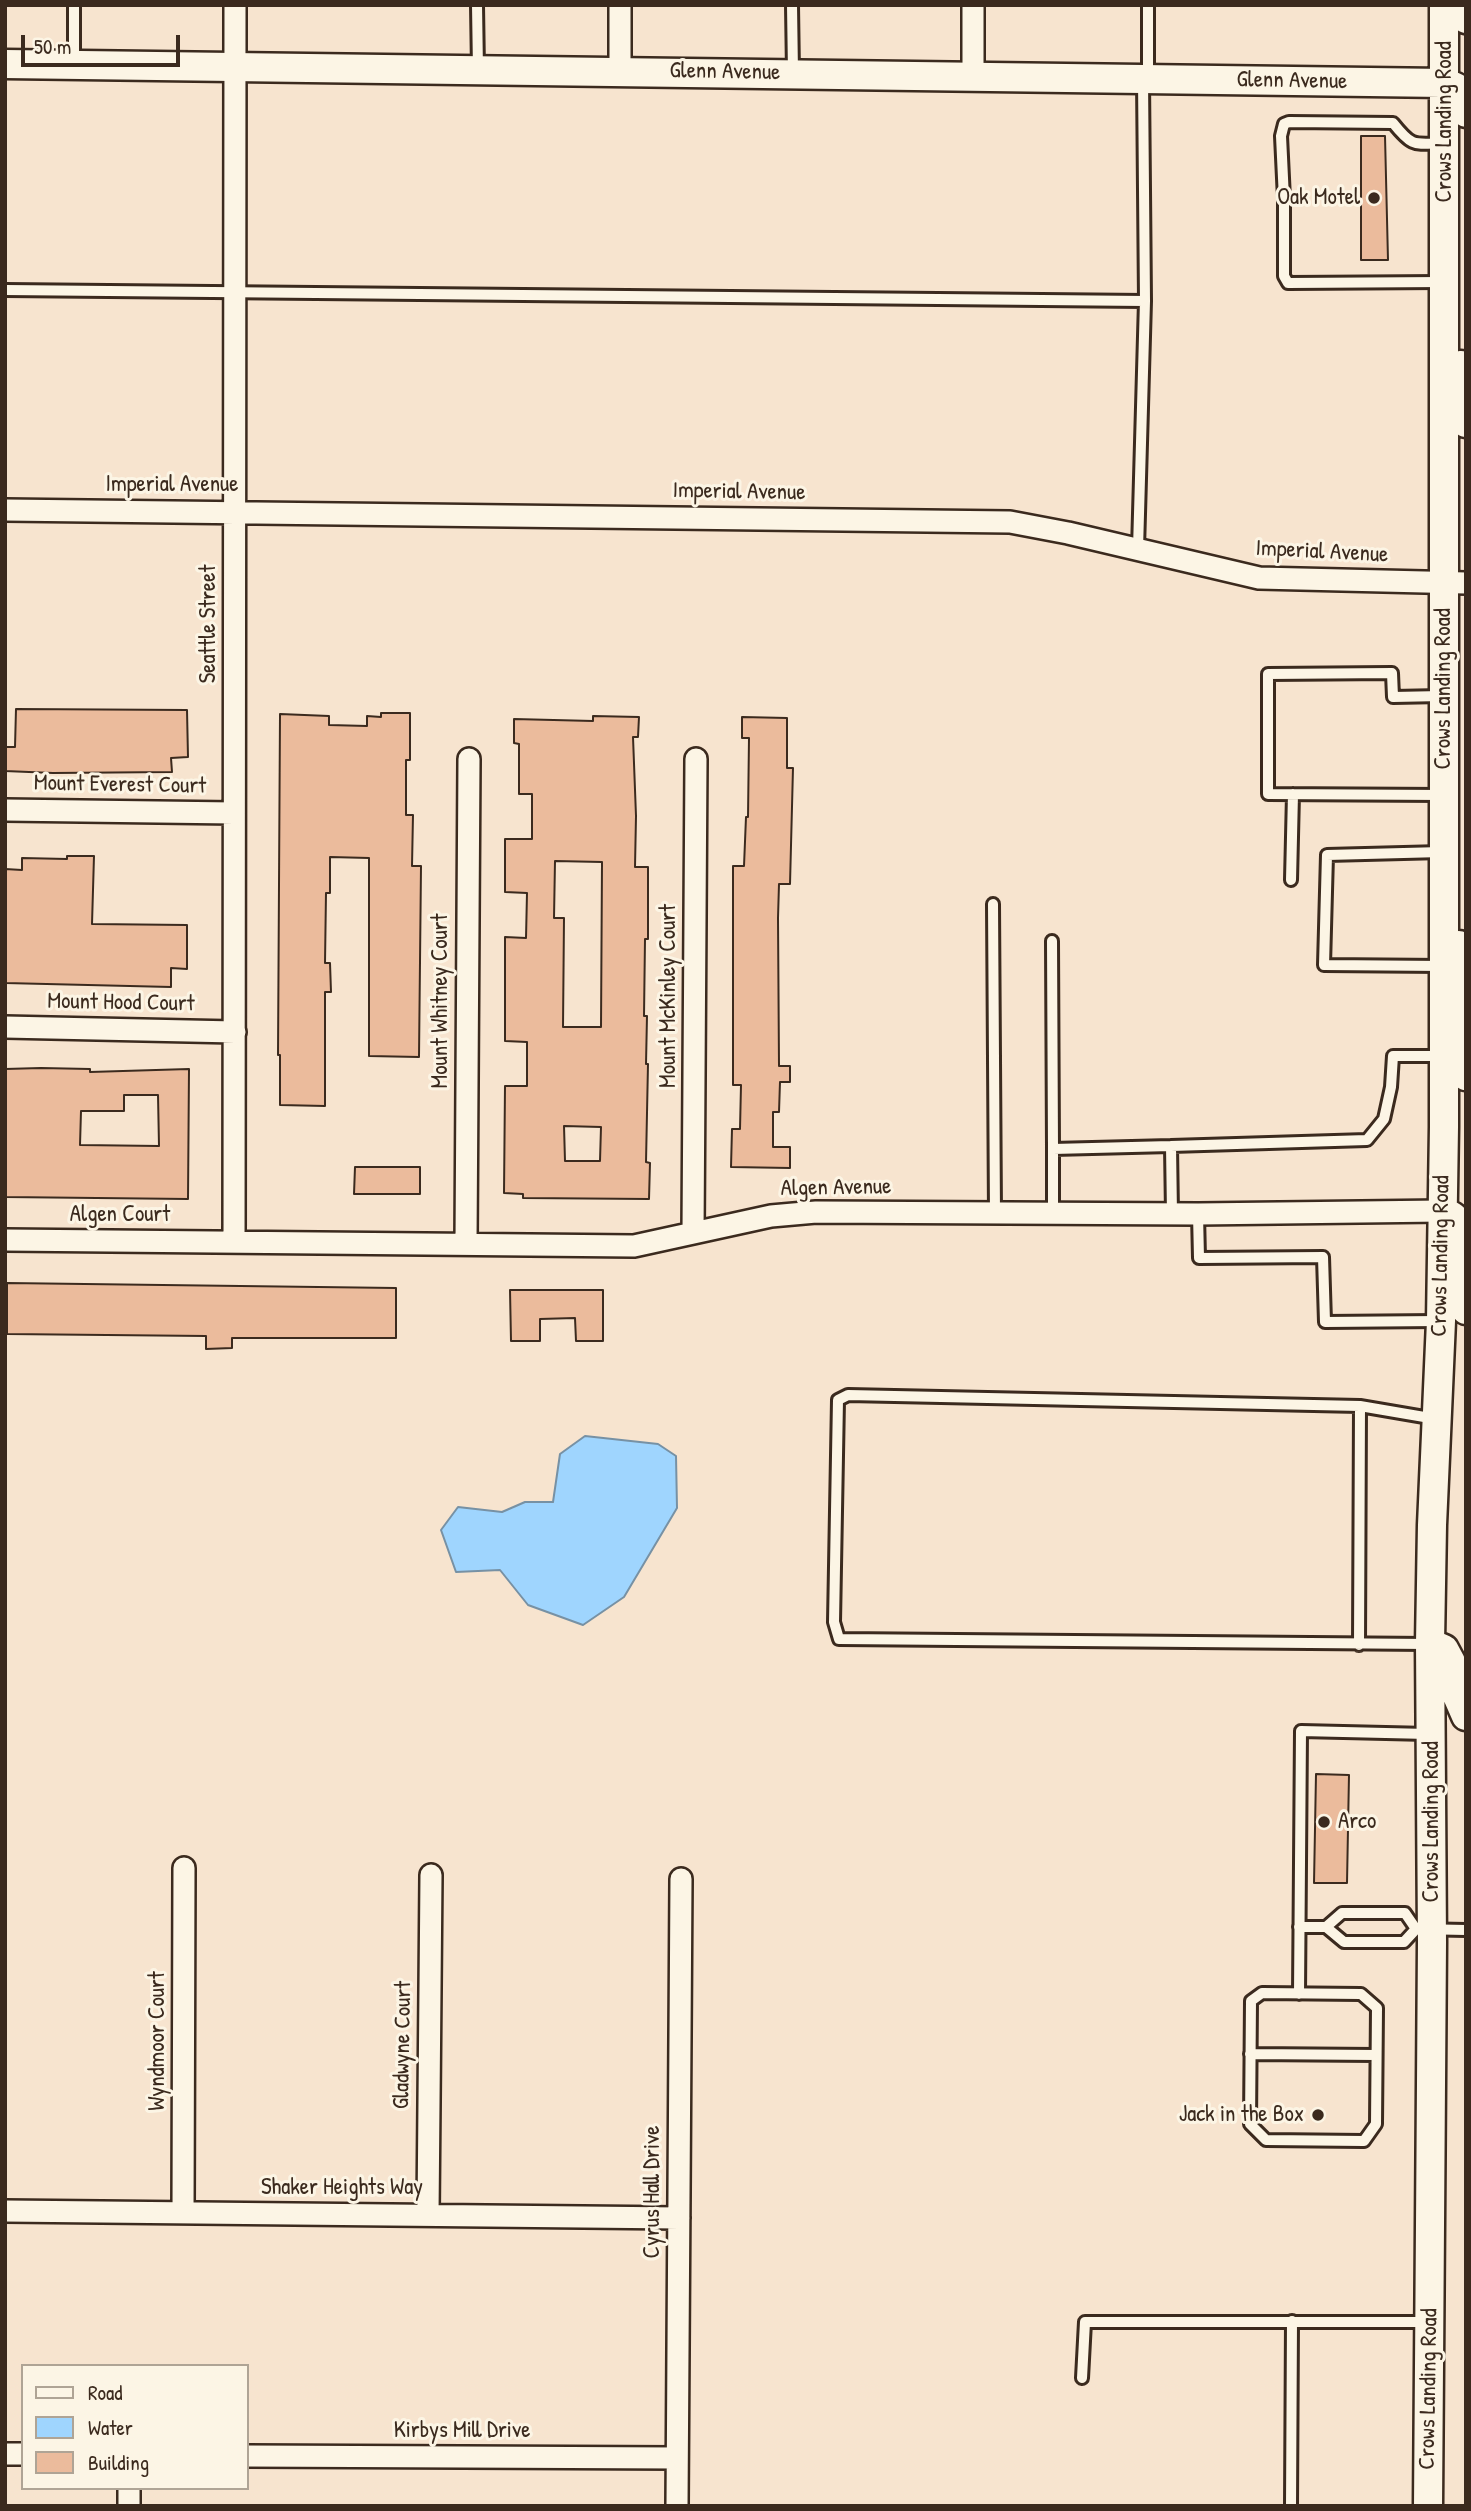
<!DOCTYPE html>
<html>
<head>
<meta charset="utf-8">
<style>
	body { margin:0 }
	#map { position:relative; width:1471px; height:2511px; overflow:hidden; background:#f7e4cf; font-family:"Patrick Hand",sans-serif }
	canvas { display:block }
	.frame { position:absolute; inset:0; border:7px solid #3b2a1e; pointer-events:none }
	.legend { position:absolute; left:21px; top:2364px; width:228px; height:126px; box-sizing:border-box; background:#fcf5e5; border:2px solid #afa495; margin:0; padding:9px 12px; list-style:none; font-size:21px; color:#3b2a1e }
	.legend li { display:flex; align-items:center; gap:14px; height:35px }
	.legend b { width:35px; border:2px solid #afa495 }
	.scale { position:absolute; left:21px; top:35px; width:159px; height:32px; box-sizing:border-box; border:4px solid #3b2a1e; border-top:0; padding-left:9px; font-size:21px; line-height:24px; white-space:nowrap; color:#3b2a1e; -webkit-text-stroke:5px #fcf5e5; paint-order:stroke }
</style>
</head>
<body>
<div id="map">
<canvas width="1471" height="2511"></canvas>
<div class="frame"></div>
<ul class="legend">
<li><b style="height:9px;background:#fcf5e5"></b>Road</li>
<li><b style="height:19px;background:#9fd5fe"></b>Water</li>
<li><b style="height:19px;background:#ebbb9c"></b>Building</li>
</ul>
<div class="scale">50 m</div>
</div>
<script>
const g = document.querySelector('canvas').getContext('2d');
g.lineJoin = 'round';
function fill(path, color) { g.fillStyle = color; g.fill(path, 'evenodd'); }
function trace(path, color, width, dash) { g.strokeStyle = color; g.lineWidth = width; g.lineCap = dash ? 'butt' : 'round'; g.setLineDash(dash || []); g.stroke(path); }
function write(font, color, halo, rows, align = 'center') {
  g.font = font + ' "Patrick Hand",sans-serif'; g.lineWidth = 6; g.setLineDash([]); g.textBaseline = 'middle'; g.strokeStyle = halo; g.fillStyle = color; for (const [text, x, y, turn = 0] of rows) {
    g.save(); g.translate(x, y); g.rotate((+turn || 0) * Math.PI / 180); g.textAlign = isNaN(turn) ? turn : align; if (halo) g.strokeText(text, 0, 0); g.fillText(text, 0, 0); g.restore();
  }
}
const water = new Path2D(`
	M 585,1436 L 658,1444 L 676,1456 L 677,1508 L 624,1597 L 583,1625 L 528,1605 L 500,1570 L 456,1572 L 441,1530 L 458,1507 L 502,1512 L 525,1502 L 553,1502 L 560,1454 Z`);
const building = new Path2D(`
	M 1361,136 L 1385,136 L 1388,260 L 1361,260 Z
	M 16,709 L 187,710 L 188,757 L 171,758 L 172,772 L 53,773 L 5,771 L 5,747 L 15,747 Z
	M 381,713 L 410,713 L 410,760 L 406,760 L 406,815 L 413,815 L 412,866 L 421,866 L 419,1057 L 369,1056 L 369,858 L 330,857 L 330,893 L 326,893 L 325,963 L 330,963 L 331,992 L 325,992 L 325,1106 L 280,1105 L 280,1055 L 278,1055 L 280,714 L 329,716 L 329,725 L 367,726 L 367,716 L 381,717 Z
	M 593,716 L 639,717 L 638,737 L 633,737 L 636,816 L 635,867 L 648,867 L 648,939 L 645,939 L 644,1016 L 647,1016 L 646,1064 L 648,1064 L 646,1162 L 650,1163 L 649,1199 L 523,1198 L 523,1194 L 504,1193 L 505,1086 L 527,1086 L 527,1042 L 505,1041 L 505,937 L 526,938 L 527,893 L 505,892 L 505,839 L 532,839 L 532,794 L 519,794 L 519,744 L 514,743 L 514,719 L 593,721 ZM 555,861 L 602,862 L 601,1027 L 563,1027 L 564,918 L 554,918 ZM 564,1126 L 601,1127 L 600,1161 L 565,1161 Z
	M 742,717 L 787,718 L 787,768 L 793,768 L 790,884 L 779,884 L 778,918 L 779,1066 L 790,1066 L 790,1082 L 780,1082 L 779,1112 L 773,1112 L 773,1147 L 790,1147 L 790,1168 L 731,1167 L 732,1129 L 740,1129 L 741,1085 L 733,1085 L 733,866 L 744,866 L 746,817 L 748,817 L 749,738 L 742,738 Z
	M 67,856 L 94,856 L 92,924 L 187,925 L 187,969 L 171,968 L 171,987 L 5,983 L 5,869 L 22,870 L 22,858 L 67,859 Z
	M 41,1068 L 90,1069 L 90,1072 L 189,1069 L 188,1199 L 5,1197 L 5,1069 ZM 124,1095 L 158,1095 L 159,1146 L 80,1145 L 81,1111 L 124,1111 Z
	M 355,1167 L 420,1167 L 420,1194 L 354,1194 Z
	M 7,1283 L 396,1288 L 396,1338 L 232,1338 L 232,1348 L 206,1349 L 206,1336 L 7,1334 Z
	M 510,1290 L 603,1290 L 603,1341 L 576,1341 L 575,1318 L 540,1319 L 540,1341 L 511,1341 Z
	M 1316,1774 L 1349,1775 L 1347,1883 L 1314,1883 Z`);
const lane = new Path2D(`
	M 74,5 L 74,65
	M 477,5 L 478,70
	M 792,5 L 793,73
	M 1148,79 L 1148,5
	M 1443,282 L 1288,283 L 1284,276 L 1284,199 L 1281,136 L 1284,124 L 1289,122 L 1393,123 C 1413,148 1414,144 1444,143
	M 5,290 L 1145,301 L 1143,79
	M 1138,549 L 1145,301
	M 1442,696 L 1393,697 L 1392,673 L 1268,674 L 1268,794 L 1443,795
	M 1442,852 L 1327,855 L 1324,965 L 1443,966
	M 1291,880 L 1293,794
	M 993,904 L 995,1214
	M 1052,941 L 1053,1149
	M 1053,1214 L 1053,1149 L 1171,1146
	M 1172,1214 L 1171,1146 L 1367,1140 L 1384,1119 L 1391,1087 L 1393,1056 L 1444,1056
	M 1198,1214 L 1199,1258 L 1323,1257 L 1325,1322 L 1438,1321
	M 1428,1644 L 839,1639 L 834,1622 L 838,1400 L 848,1395 L 1360,1406 L 1436,1419
	M 1359,1645 L 1360,1406
	M 1299,1927 L 1326,1927 L 1342,1913 L 1405,1913 L 1416,1929
	M 1326,1927 L 1344,1942 L 1404,1942 L 1416,1929 L 1466,1930
	M 1262,1993 L 1361,1994 L 1377,2008 L 1376,2124 L 1364,2141 L 1266,2140 L 1250,2124 L 1251,2001 Z
	M 1299,1994 L 1301,1731 L 1428,1734
	M 1250,2054 L 1376,2055
	M 1082,2378 L 1085,2322 L 1428,2322
	M 1291,2506 L 1292,2321`);
const street = new Path2D(`
	M 620,5 L 620,71
	M 973,5 L 973,75
	M 5,510 L 1010,522 L 1068,533 L 1259,578 L 1466,583
	M 5,810 L 234,813
	M 5,1027 L 235,1032
	M 693,1233 L 696,759
	M 5,1240 L 634,1246 L 771,1216 L 816,1212 L 1198,1214 L 1442,1211
	M 234,1242 L 235,5
	M 466,1243 L 469,759
	M 5,2211 L 679,2218
	M 183,2213 L 184,1868
	M 428,2215 L 431,1875
	M 5,2454 L 23,2454
	M 247,2456 L 677,2458
	M 129,2488 L 129,2506
	M 677,2506 L 681,1879`);
const secondary = new Path2D(`
	M 1465,5 L 1466,19
	M 5,64 L 1445,83 C 1465,89 1464,93 1466,113
	M 1461,365 L 1466,423
	M 1459,945 L 1463,952 L 1466,1076
	M 1442,1211 C 1450,1215 1456,1217 1460,1225 C 1471,1245 1464,1286 1466,1310
	M 1430,1643 L 1444,1649 L 1451,1662 L 1455,1691 L 1466,1716
	M 1428,2506 L 1432,1942 L 1430,1643 L 1432,1525 L 1441,1321 L 1444,1127 L 1444,5`);
const markers = [
	[1374,198,7,"#3b2a1e"],
	[1324,1822,7,"#3b2a1e"],
	[1318,2115,7,"#3b2a1e"]
];
const streetNames = [
	["Glenn Avenue",725,72,1],
	["Glenn Avenue",1292,81,1],
	["Crows Landing Road",1445,122,-90],
	["Imperial Avenue",172,485],
	["Imperial Avenue",739,492,1],
	["Imperial Avenue",1322,552,3],
	["Seattle Street",209,624,-90],
	["Crows Landing Road",1444,689,-90],
	["Mount Everest Court",120,785,1],
	["Mount McKinley Court",669,996,-90],
	["Mount Whitney Court",441,1001,-90],
	["Mount Hood Court",121,1003,1],
	["Algen Avenue",836,1188,-1],
	["Algen Court",120,1215],
	["Crows Landing Road",1441,1256,-89],
	["Crows Landing Road",1432,1822,-90],
	["Wyndmoor Court",158,2041,-90],
	["Gladwyne Court",403,2045,-89],
	["Shaker Heights Way",342,2188],
	["Cyrus Hall Drive",653,2192,-90],
	["Crows Landing Road",1429,2389,-89],
	["Kirbys Mill Drive",462,2431]
];
const poiNames = [
	["Oak Motel",1360,198],
	["Arco",1338,1822,"left"],
	["Jack in the Box",1304,2115]
];
fill(water, '#9fd5fe');
trace(water, '#7791a4', 2);
fill(building, '#ebbb9c');
trace(building, '#3b2a1e', 2);
trace(lane, '#3b2a1e', 16);
trace(street, '#3b2a1e', 26);
trace(secondary, '#3b2a1e', 33);
trace(lane, '#fcf5e5', 10);
trace(street, '#fcf5e5', 21);
trace(secondary, '#fcf5e5', 28);
for (const [x, y, r, color] of markers) { const dot = new Path2D(); dot.arc(x, y, r, 0, 2 * Math.PI); g.fillStyle = color; g.fill(dot); trace(dot, '#fcf5e5', 2.5); }
write('23px', '#3b2a1e', '#fcf5e5', streetNames);
write('23px', '#3b2a1e', '#fcf5e5', poiNames, 'right');
</script>
</body>
</html>
